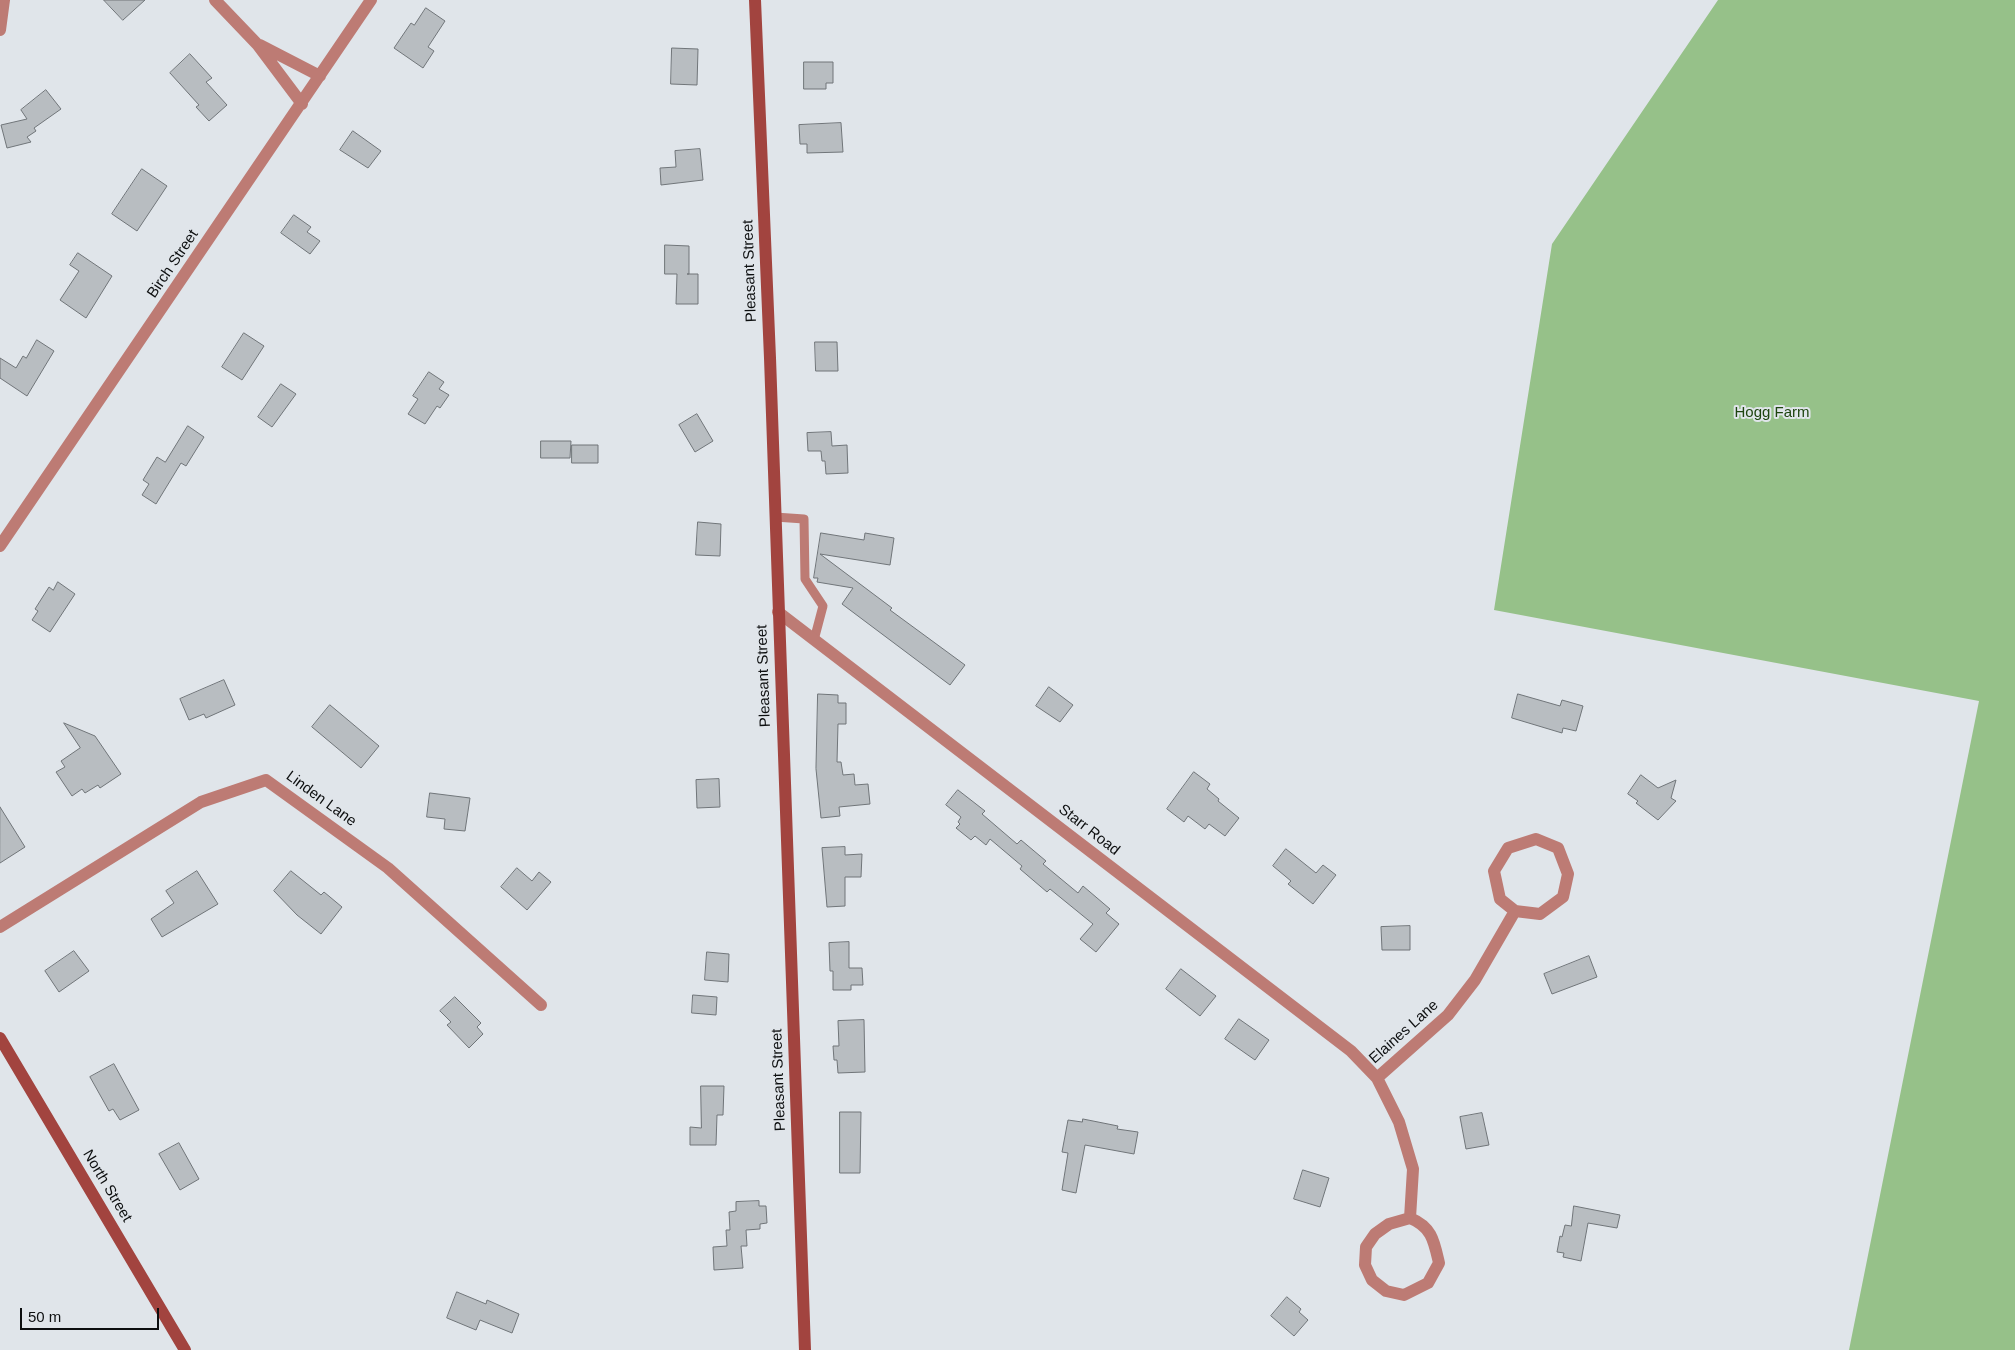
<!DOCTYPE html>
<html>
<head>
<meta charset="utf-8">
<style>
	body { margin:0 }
	#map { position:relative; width:2015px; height:1350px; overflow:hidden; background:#e0e5ea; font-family:Helvetica,sans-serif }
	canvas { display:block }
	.scale { position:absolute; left:20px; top:1308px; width:139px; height:22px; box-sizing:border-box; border:2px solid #0d0f10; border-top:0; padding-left:6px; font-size:15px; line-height:18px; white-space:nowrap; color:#0d0f10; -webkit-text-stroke:4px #e0e5ea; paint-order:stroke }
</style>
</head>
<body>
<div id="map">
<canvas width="2015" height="1350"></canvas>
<div class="scale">50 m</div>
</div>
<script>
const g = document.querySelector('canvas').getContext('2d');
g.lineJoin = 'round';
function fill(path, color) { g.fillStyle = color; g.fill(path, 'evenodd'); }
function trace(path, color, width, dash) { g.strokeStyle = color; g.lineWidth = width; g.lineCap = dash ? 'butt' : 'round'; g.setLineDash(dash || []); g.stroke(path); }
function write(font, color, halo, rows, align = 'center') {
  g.font = font + ' Helvetica,sans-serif'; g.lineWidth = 4; g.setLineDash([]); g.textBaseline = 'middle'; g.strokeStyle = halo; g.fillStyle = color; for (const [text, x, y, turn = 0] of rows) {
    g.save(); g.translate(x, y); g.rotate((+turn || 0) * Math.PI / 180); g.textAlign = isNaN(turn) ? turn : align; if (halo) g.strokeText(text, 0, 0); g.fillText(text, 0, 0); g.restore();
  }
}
const green = new Path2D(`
	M 1718,0 L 2015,0 L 2015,1350 L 1849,1350 L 1979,701 L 1494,610 L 1552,244 Z`);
const building = new Path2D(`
	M 104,0 L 145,0 L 123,20 Z
	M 426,8 L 445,21 L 428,47 L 434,51 L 423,68 L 394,48 L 411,23 L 414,25 Z
	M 672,48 L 698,49 L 697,85 L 671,84 Z
	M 190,54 L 212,78 L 206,82 L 227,105 L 209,121 L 196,107 L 199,105 L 170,73 Z
	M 804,62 L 833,62 L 833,83 L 826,83 L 826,89 L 804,89 Z
	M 46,90 L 61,109 L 34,128 L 36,131 L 27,137 L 31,142 L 7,148 L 1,125 L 27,119 L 21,110 Z
	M 841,123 L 843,152 L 807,153 L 807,144 L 800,144 L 799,125 Z
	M 353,131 L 381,151 L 368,168 L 340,150 Z
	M 700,149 L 703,180 L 661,185 L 660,168 L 676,167 L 675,151 Z
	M 142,169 L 167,186 L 137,231 L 112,214 Z
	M 294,215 L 311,227 L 307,232 L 320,241 L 310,254 L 281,233 Z
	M 665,245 L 689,246 L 689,274 L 687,274 L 698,274 L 698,304 L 676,304 L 677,274 L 665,274 Z
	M 78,253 L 112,276 L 86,318 L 60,300 L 79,271 L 70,265 Z
	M 244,333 L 264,346 L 242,380 L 222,367 Z
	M 37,340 L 54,351 L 27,396 L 0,378 L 0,358 L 16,368 L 23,356 L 26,358 Z
	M 815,342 L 837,342 L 838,371 L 816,371 Z
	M 429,372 L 444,382 L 439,389 L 449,395 L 440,408 L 437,406 L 425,424 L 408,414 L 418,399 L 413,396 Z
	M 281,384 L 296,394 L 272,427 L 258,417 Z
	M 697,414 L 713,441 L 695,452 L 679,425 Z
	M 188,426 L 204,437 L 186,466 L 181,463 L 156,504 L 142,495 L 149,484 L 143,480 L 157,457 L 165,462 Z
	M 831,432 L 832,446 L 847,445 L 848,473 L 826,474 L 825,461 L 822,461 L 821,451 L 808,451 L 807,433 Z
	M 541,441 L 571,441 L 570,458 L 541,458 Z
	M 572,445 L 598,445 L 598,463 L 572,463 Z
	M 698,522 L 721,524 L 720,556 L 696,555 Z
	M 821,533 L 864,540 L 865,533 L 894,538 L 890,565 L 820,554 L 892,608 L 890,610 L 965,665 L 950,685 L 842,604 L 853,588 L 817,582 L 818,578 L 814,578 Z
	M 58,582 L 75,594 L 50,632 L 32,620 L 38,611 L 35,609 L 49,587 L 53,590 Z
	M 224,680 L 235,705 L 206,718 L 204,714 L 189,720 L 180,699 Z
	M 1049,687 L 1073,705 L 1060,722 L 1036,706 Z
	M 818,694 L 838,695 L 838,703 L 846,703 L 846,724 L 838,724 L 837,762 L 841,762 L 843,775 L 854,774 L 855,785 L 868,784 L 870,804 L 839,807 L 840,816 L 821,818 L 816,769 Z
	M 1518,694 L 1560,706 L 1562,700 L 1583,706 L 1576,731 L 1563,728 L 1562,733 L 1512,718 Z
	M 330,705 L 379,746 L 361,768 L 312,727 Z
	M 64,723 L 95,736 L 121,774 L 100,788 L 98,785 L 85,793 L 82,789 L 72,796 L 56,772 L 65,767 L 61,761 L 80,748 Z
	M 1194,772 L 1210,784 L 1207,789 L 1219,799 L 1218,801 L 1239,818 L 1225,836 L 1209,824 L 1205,829 L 1188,816 L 1184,822 L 1167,809 Z
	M 1641,775 L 1658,788 L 1676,780 L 1671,798 L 1676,801 L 1658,820 L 1636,803 L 1638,801 L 1628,794 Z
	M 719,779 L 720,807 L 697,808 L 696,780 Z
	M 958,790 L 985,811 L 982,814 L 1017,844 L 1021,840 L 1046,861 L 1043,864 L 1078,893 L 1083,886 L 1110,909 L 1106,913 L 1119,924 L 1096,952 L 1080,939 L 1093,924 L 1050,889 L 1047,892 L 1020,869 L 1022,866 L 990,839 L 986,845 L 975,836 L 971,840 L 956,828 L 960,824 L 958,822 L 961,817 L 946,805 Z
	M 430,793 L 470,798 L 465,831 L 444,829 L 445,819 L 427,817 Z
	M 0,807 L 25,847 L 0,863 Z
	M 845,847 L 845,855 L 862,854 L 861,877 L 845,877 L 845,906 L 827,907 L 822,848 Z
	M 1286,849 L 1316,873 L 1323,865 L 1336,875 L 1313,904 L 1288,884 L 1291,881 L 1273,866 Z
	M 517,868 L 532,881 L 539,872 L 551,882 L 527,910 L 501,887 Z
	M 197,871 L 218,904 L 162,937 L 151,919 L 174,903 L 166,891 Z
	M 291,871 L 321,895 L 324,892 L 342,907 L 321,934 L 297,915 L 274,891 Z
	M 1410,926 L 1410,950 L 1382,950 L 1381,927 Z
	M 849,942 L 849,968 L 862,968 L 863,985 L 851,985 L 851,990 L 833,990 L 833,971 L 830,971 L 829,943 Z
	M 74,951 L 89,971 L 59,992 L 45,971 Z
	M 707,952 L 729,954 L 728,982 L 705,980 Z
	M 1589,956 L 1597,977 L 1552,994 L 1544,974 Z
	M 1181,969 L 1216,996 L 1200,1016 L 1166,989 Z
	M 693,995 L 717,997 L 716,1015 L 692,1013 Z
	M 455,997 L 481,1023 L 477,1027 L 483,1034 L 469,1048 L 447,1025 L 451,1022 L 440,1011 Z
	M 1239,1019 L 1269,1040 L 1255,1060 L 1225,1039 Z
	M 864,1020 L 865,1072 L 838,1073 L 837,1060 L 834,1060 L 833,1046 L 839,1046 L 838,1021 Z
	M 114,1064 L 139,1110 L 120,1120 L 113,1109 L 109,1111 L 90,1077 Z
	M 701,1086 L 724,1086 L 723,1115 L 717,1115 L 716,1145 L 690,1145 L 690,1127 L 701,1128 Z
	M 840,1112 L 861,1112 L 860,1173 L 840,1173 Z
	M 1482,1113 L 1489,1145 L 1466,1149 L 1460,1117 Z
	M 1083,1119 L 1118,1126 L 1117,1129 L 1138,1132 L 1134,1154 L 1085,1145 L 1076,1193 L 1062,1190 L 1068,1153 L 1062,1152 L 1068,1120 L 1082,1122 Z
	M 179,1143 L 199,1179 L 180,1190 L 159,1154 Z
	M 1303,1170 L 1329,1178 L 1320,1207 L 1294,1199 Z
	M 759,1201 L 759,1206 L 766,1206 L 767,1223 L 760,1224 L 760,1229 L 746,1230 L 747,1246 L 741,1246 L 743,1268 L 714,1270 L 713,1247 L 727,1246 L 726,1230 L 730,1230 L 729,1212 L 736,1211 L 736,1202 Z
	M 1574,1206 L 1620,1215 L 1617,1228 L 1588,1223 L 1581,1261 L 1563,1257 L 1564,1253 L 1557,1252 L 1560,1236 L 1562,1237 L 1565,1225 L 1571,1226 Z
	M 457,1292 L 486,1304 L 487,1300 L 519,1314 L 512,1333 L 480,1320 L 476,1330 L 447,1318 Z
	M 1287,1297 L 1301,1309 L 1299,1312 L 1308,1320 L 1294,1336 L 1271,1316 Z`);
const lane = new Path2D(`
	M 775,517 L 804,519 L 805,579 L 823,606 L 814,640`);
const street = new Path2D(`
	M 215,0 L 257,44 L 302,104
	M 0,30 L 4,0
	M 260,45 L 320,76
	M 0,546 L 371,0
	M 778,612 L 1351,1051 L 1377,1078
	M 0,927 L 201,802 L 266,780 L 388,868 L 541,1005
	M 1410,1218 C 1432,1227 1434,1241 1439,1263 L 1428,1283 L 1404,1295 L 1386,1291 L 1372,1280 L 1365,1265 L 1366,1247 L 1375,1234 L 1389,1224 L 1410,1218 L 1413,1169 L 1399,1122 L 1377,1078 L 1448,1015 L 1475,980 L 1515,911 L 1500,899 L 1494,871 L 1508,848 L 1536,839 L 1558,848 L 1568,874 L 1563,897 L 1540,914 L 1515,911`);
const secondary = new Path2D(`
	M 755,0 L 770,358 L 805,1350
	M 0,1038 L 185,1350`);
const streetNames = [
	["Birch Street",173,264,-56],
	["Pleasant Street",750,271,-92],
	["Pleasant Street",764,676,-92],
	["Linden Lane",321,799,36],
	["Starr Road",1089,830,38],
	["Elaines Lane",1404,1032,-42],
	["Pleasant Street",779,1080,-92],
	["North Street",107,1186,59]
];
const parkNames = [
	["Hogg Farm",1772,413]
];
fill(green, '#96c189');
fill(building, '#b8bdc1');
trace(building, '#707579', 1);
trace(lane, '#bd7b74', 9);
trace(street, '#bd7b74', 12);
trace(secondary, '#a2443f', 12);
write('15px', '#0d0f10', '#e0e5ea', streetNames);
write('15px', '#1e450f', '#e0e5ea', parkNames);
</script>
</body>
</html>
